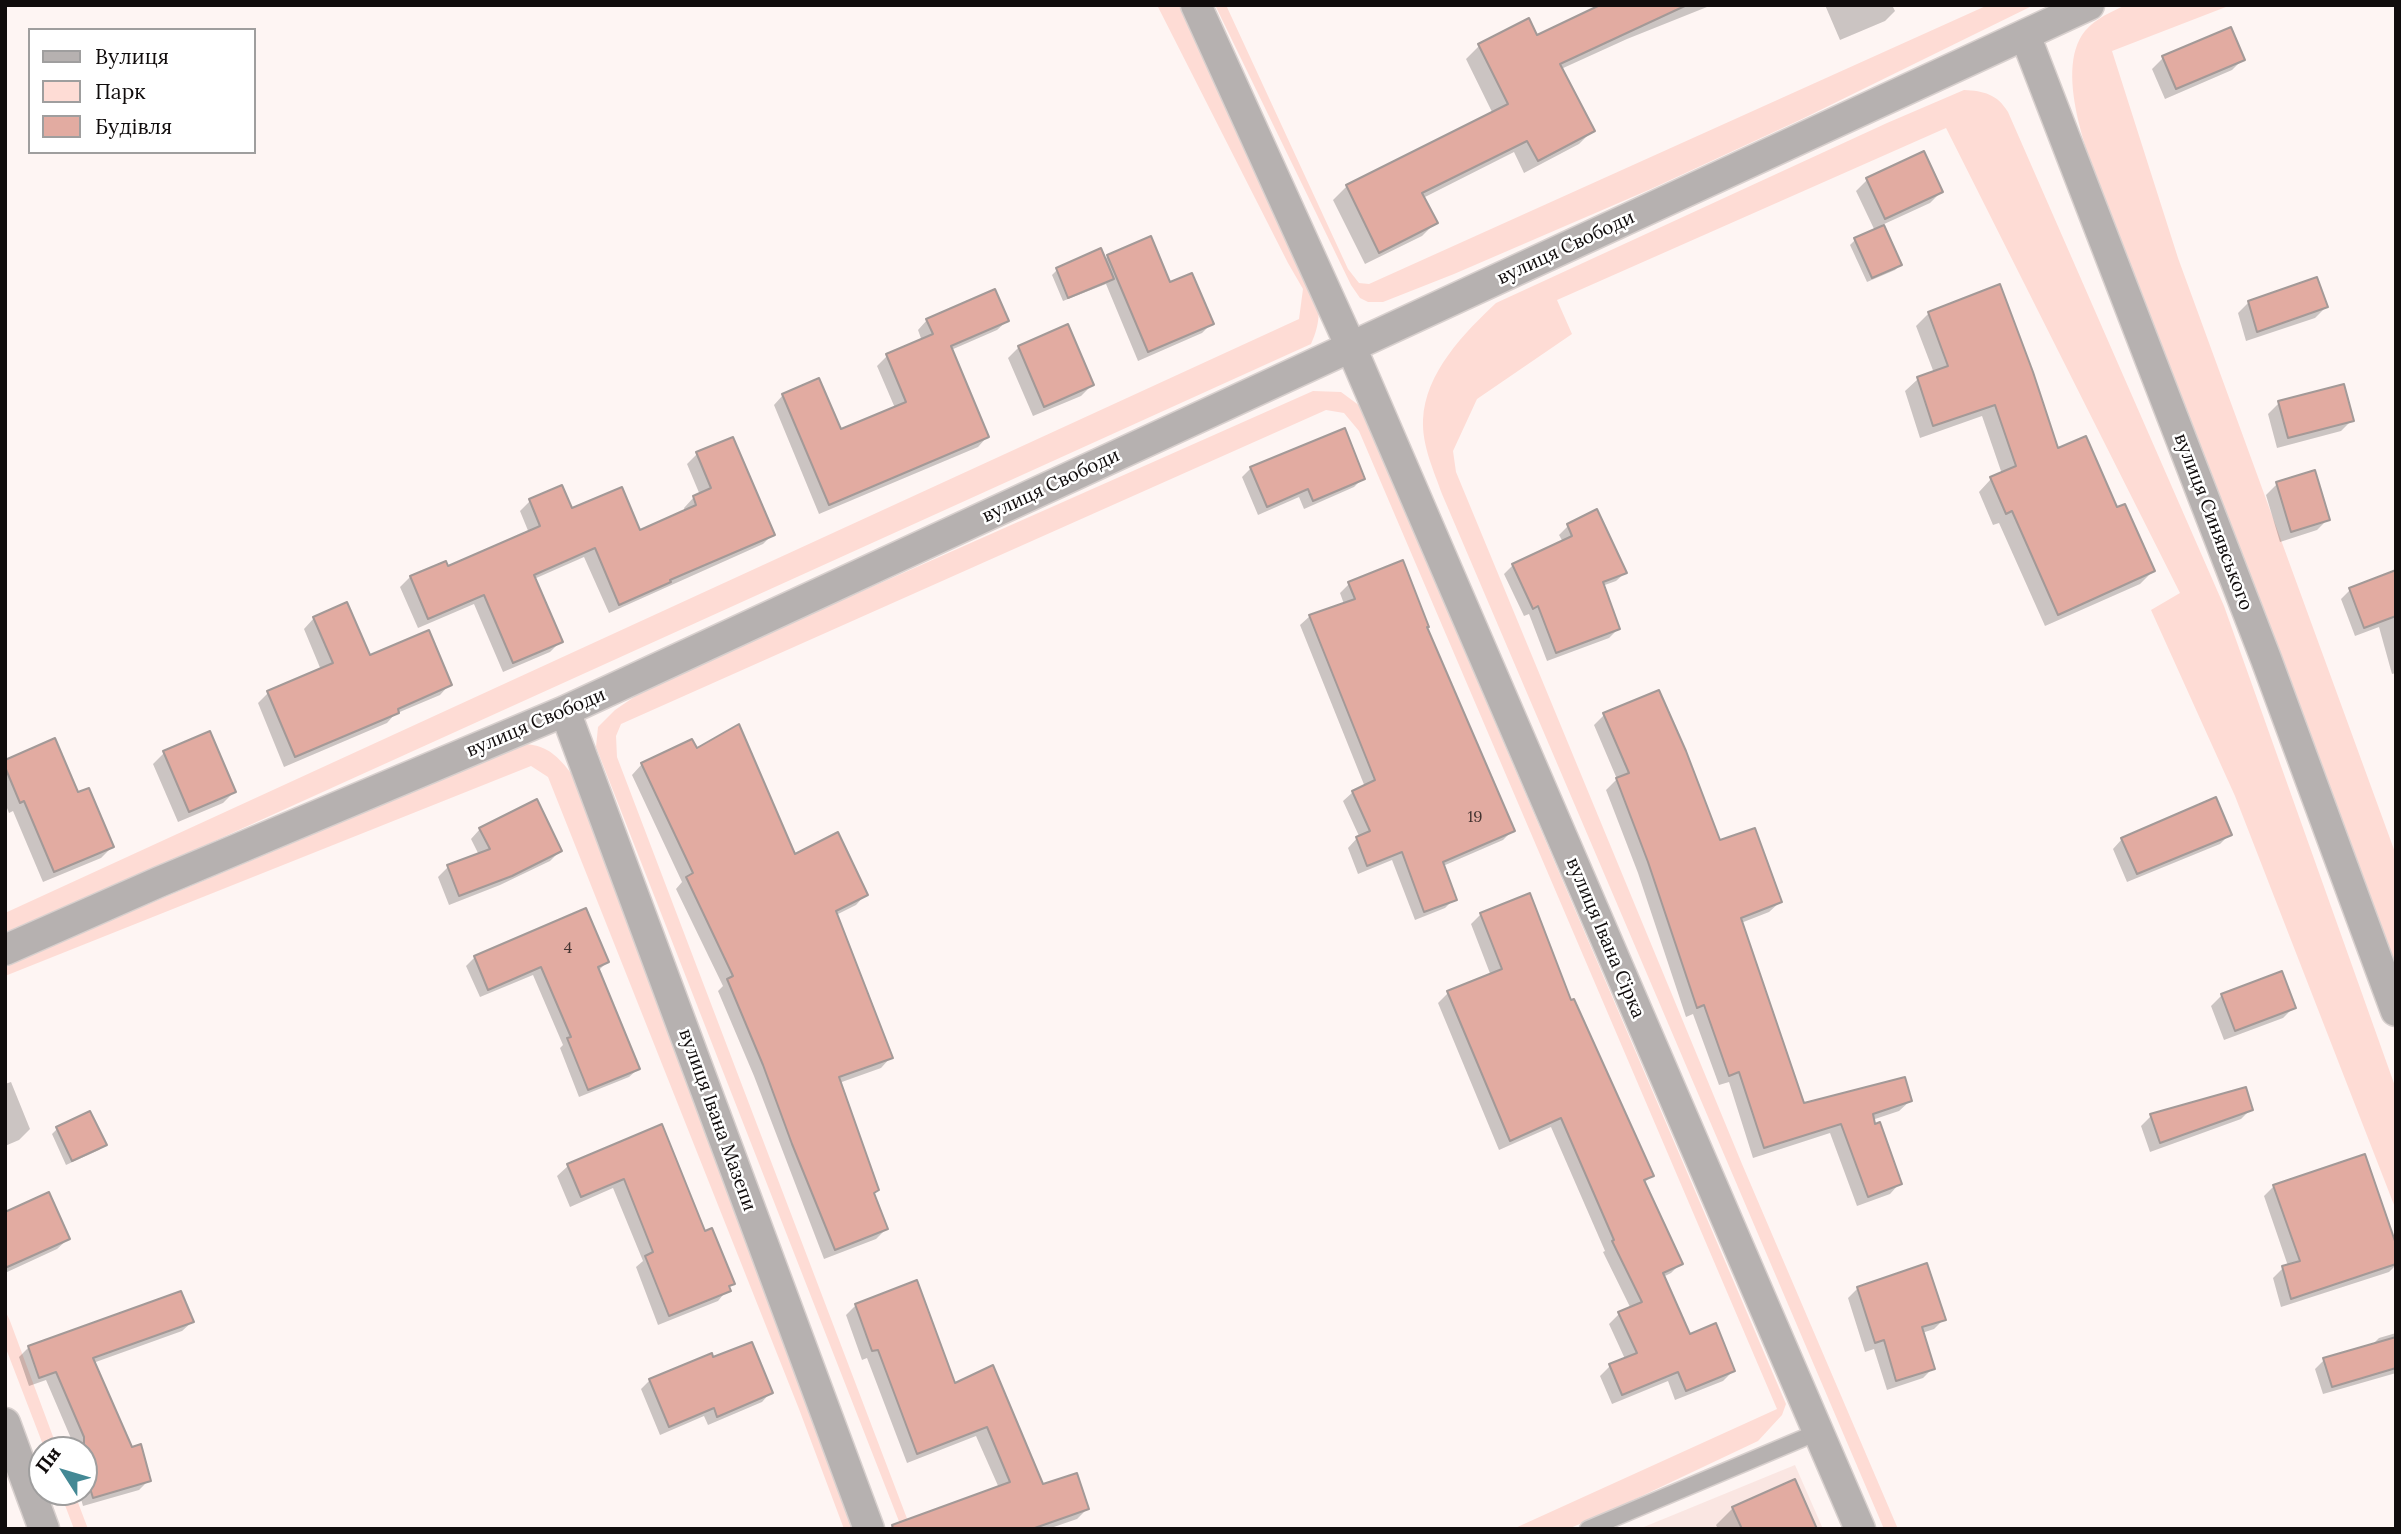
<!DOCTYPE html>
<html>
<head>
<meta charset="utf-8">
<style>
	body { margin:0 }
	#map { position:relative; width:2401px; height:1534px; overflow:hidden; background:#fef5f3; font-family:Lora,serif }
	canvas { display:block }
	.frame { position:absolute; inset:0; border:7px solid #100c0c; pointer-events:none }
	.legend { position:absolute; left:28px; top:28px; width:228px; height:126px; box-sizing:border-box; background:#fff; border:2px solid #9f9e9e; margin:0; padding:9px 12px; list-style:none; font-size:21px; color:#100c0c }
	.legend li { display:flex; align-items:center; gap:14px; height:35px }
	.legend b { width:35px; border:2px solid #9f9e9e }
	.north { position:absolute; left:28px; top:1436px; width:70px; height:70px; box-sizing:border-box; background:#fff; border:2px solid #9f9e9e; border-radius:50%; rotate:307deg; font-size:19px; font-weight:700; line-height:28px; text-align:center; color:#100c0c }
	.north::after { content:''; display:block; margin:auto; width:24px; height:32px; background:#448995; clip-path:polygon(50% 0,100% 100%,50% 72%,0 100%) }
</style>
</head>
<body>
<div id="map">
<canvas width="2401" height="1534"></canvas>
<div class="frame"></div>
<ul class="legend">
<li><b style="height:9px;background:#b6b1b0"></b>Вулиця</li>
<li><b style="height:19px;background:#fedcd5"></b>Парк</li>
<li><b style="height:19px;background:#e2aba1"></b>Будівля</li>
</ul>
<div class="north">Пн</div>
</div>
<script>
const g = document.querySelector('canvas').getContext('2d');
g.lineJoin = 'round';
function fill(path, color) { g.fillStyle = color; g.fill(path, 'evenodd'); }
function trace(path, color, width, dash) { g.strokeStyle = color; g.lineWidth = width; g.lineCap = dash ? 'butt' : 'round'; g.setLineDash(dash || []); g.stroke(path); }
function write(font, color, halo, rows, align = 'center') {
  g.font = font + ' Lora,serif'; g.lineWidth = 5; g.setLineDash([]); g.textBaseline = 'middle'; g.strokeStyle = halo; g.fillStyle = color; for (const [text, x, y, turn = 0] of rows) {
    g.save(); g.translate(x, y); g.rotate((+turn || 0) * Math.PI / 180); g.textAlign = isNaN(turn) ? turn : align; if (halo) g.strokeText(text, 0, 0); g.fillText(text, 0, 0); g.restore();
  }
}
const built = new Path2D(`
	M 1795,1465 L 1823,1529 L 1639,1529 Z`);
const green = new Path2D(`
	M 1157,5 L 1180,5 L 1316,283 C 1320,306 1321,323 1311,344 L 5,936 L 5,913 L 1299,319 L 1303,289 L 1288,263 Z
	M 1215,5 L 1226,5 L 1348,269 L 1359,283 L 1369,284 L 1988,5 L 2034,5 L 1802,119 L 1651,189 L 1454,274 L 1383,302 L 1368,302 L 1360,298 L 1351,285 Z
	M 2126,5 L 2231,5 L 2112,51 L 2178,258 L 2396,855 L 2396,986 L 2110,215 C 2094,171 2051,73 2085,31 C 2096,18 2111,12 2126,5 Z
	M 1964,90 C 1984,91 1997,94 2008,112 L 2224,606 L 2396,1089 L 2396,1210 L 2235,796 L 2151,610 L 2180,593 L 1946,128 L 1557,300 L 1572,334 L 1477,399 L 1453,451 L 1456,472 L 1742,1164 L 1898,1529 L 1884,1529 L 1442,494 C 1434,471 1422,446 1423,420 C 1425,373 1464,333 1496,303 L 1887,123 Z
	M 1313,391 L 1341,392 L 1360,406 L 1786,1404 L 1782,1415 L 1758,1441 L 1608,1512 L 1568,1529 L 1513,1529 L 1777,1409 L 1359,431 L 1344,413 L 1326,410 L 621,724 L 616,736 L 617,757 L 911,1529 L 902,1529 L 596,747 L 598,727 L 615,710 L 653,684 Z
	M 526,744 C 549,746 558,757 572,774 L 858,1529 L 844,1529 L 799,1409 L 548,777 L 531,766 L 5,976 L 5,965 Z
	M 5,1310 L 10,1321 L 58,1450 L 45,1450 L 5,1346 Z
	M 60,1492 L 74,1492 L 88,1529 L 74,1529 Z`);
const shadow = new Path2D(`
	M 1604,5 L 1712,5 L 1627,39 L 1561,69 L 1593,130 L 1579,144 L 1524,173 L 1514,152 L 1423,198 L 1435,223 L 1422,236 L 1365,264 L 1333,200 L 1347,186 L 1493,114 L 1466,59 L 1479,46 L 1536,37 Z
	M 1825,5 L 1892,5 L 1895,11 L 1885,21 L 1840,40 Z
	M 2163,58 L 2243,59 L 2232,70 L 2165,99 L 2152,69 Z
	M 1867,180 L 1941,192 L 1930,203 L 1882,225 L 1900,265 L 1895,270 L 1867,282 L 1850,245 L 1855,240 L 1875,231 L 1856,191 Z
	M 1108,256 L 1170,284 L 1211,324 L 1202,333 L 1138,361 L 1106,284 L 1063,301 L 1052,275 L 1057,270 L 1104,260 Z
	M 2249,302 L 2326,307 L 2315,318 L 2246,341 L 2238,313 Z
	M 1929,313 L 2057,450 L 2116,510 L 2153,571 L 2140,584 L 2045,626 L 1999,523 L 1993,525 L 1979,492 L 1991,479 L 2002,474 L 1982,416 L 1920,438 L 1905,391 L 1918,379 L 1934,373 L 1916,326 Z
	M 927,320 L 1007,321 L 997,330 L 951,350 L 987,437 L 978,447 L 819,514 L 774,405 L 783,395 L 840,431 L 895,408 L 877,366 L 887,356 L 922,341 L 918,330 Z
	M 1019,347 L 1092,385 L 1081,396 L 1033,416 L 1008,358 Z
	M 2279,403 L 2352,420 L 2341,431 L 2277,448 L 2268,414 Z
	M 732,439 L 773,534 L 763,544 L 609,613 L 584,557 L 534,579 L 560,642 L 550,652 L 503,672 L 474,604 L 418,628 L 400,587 L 410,577 L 445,563 L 447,568 L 529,533 L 520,511 L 530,501 L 561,487 L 571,510 L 639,532 L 685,512 L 684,508 L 694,497 L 700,495 L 687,464 L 697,454 Z
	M 1251,468 L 1363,478 L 1354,487 L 1304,509 L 1299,497 L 1258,515 L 1242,477 Z
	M 2277,484 L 2328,519 L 2317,530 L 2280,542 L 2266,495 Z
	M 1568,526 L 1625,573 L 1616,581 L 1602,586 L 1618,629 L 1609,638 L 1547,661 L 1529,614 L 1524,616 L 1504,574 L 1513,565 L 1563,542 L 1559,535 Z
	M 2396,572 L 2396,673 L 2392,674 L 2379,627 L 2355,636 L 2341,599 L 2350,590 Z
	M 1349,584 L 1512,831 L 1503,840 L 1443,866 L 1454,899 L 1445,908 L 1415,920 L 1392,860 L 1358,874 L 1348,848 L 1359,836 L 1343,801 L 1353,792 L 1365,787 L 1300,625 L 1310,616 L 1344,604 L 1340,593 Z
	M 314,618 L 369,657 L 450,684 L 440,695 L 395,714 L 387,723 L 284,767 L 258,703 L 268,693 L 321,670 L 304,629 Z
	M 1604,715 L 1719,843 L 1780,902 L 1769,912 L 1741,923 L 1803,1105 L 1910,1101 L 1899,1111 L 1872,1120 L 1900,1183 L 1890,1194 L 1857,1206 L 1830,1133 L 1753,1158 L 1729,1082 L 1719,1085 L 1693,1014 L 1686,1017 L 1638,873 L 1606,790 L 1617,779 L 1594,725 Z
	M 696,750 L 794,856 L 866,894 L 856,905 L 836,915 L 891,1057 L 881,1068 L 839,1083 L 873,1194 L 886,1229 L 876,1239 L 824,1259 L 754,1076 L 718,991 L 723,986 L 676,889 L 682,882 L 632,775 L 642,764 Z
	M 164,753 L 234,792 L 223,803 L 178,822 L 153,764 Z
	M 5,762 L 112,847 L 101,858 L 43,882 L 13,811 L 9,813 L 5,803 Z
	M 480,829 L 560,851 L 550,861 L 500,885 L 449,905 L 438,877 L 448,867 L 479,855 L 471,839 Z
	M 2230,834 L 2220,844 L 2127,882 L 2113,849 L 2122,839 Z
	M 1481,914 L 1570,1002 L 1652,1175 L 1643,1184 L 1681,1263 L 1671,1273 L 1663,1277 L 1689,1336 L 1733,1371 L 1723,1381 L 1675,1400 L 1668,1381 L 1612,1404 L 1600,1376 L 1610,1366 L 1625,1359 L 1609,1324 L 1619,1314 L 1631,1309 L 1603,1252 L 1605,1251 L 1551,1127 L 1499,1150 L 1438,1003 L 1448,993 L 1491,976 L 1471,924 Z
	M 475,957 L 607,962 L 598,971 L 638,1069 L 629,1077 L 579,1097 L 560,1048 L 563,1045 L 533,975 L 480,997 L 466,966 Z
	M 2222,995 L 2294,1007 L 2283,1018 L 2224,1040 L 2211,1006 Z
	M 11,1082 L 30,1129 L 19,1140 L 5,1146 L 5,1084 Z
	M 2251,1109 L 2241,1119 L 2150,1152 L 2141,1126 L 2151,1116 Z
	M 89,1113 L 104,1145 L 99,1150 L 66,1165 L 52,1134 L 57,1129 Z
	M 661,1126 L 704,1234 L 733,1283 L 718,1301 L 658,1325 L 636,1267 L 643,1261 L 613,1188 L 570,1207 L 557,1176 L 568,1166 Z
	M 2274,1186 L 2396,1251 L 2396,1265 L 2389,1272 L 2281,1307 L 2273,1278 L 2283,1268 L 2288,1266 L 2264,1196 Z
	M 5,1214 L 68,1239 L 57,1249 L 5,1273 Z
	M 1858,1288 L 1944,1319 L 1934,1329 L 1922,1333 L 1933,1368 L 1923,1378 L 1887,1390 L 1874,1349 L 1865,1352 L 1848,1298 Z
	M 856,1305 L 954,1385 L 1042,1486 L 1087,1509 L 1077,1519 L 1048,1529 L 930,1529 L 999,1488 L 976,1436 L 907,1463 L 867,1358 L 862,1360 L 846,1315 Z
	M 192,1322 L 182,1331 L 93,1363 L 131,1449 L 149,1480 L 139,1490 L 83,1506 L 79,1492 L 84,1492 L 84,1450 L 76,1450 L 46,1380 L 29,1386 L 19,1357 L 29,1347 Z
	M 2396,1333 L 2396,1373 L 2323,1394 L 2315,1369 L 2324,1360 L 2371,1346 L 2379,1338 Z
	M 712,1359 L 771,1392 L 762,1402 L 708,1425 L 704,1416 L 660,1435 L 641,1389 L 650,1380 Z
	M 1733,1508 L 1815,1529 L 1718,1529 L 1716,1525 Z`);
const building = new Path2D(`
	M 1600,5 L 1687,5 L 1560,64 L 1595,131 L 1538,161 L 1527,141 L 1422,193 L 1438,223 L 1379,253 L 1346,185 L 1508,104 L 1478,44 L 1529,18 L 1537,35 Z
	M 2231,27 L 2245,60 L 2176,89 L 2162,56 Z
	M 1924,151 L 1943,192 L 1885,219 L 1866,178 Z
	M 1884,225 L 1902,265 L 1872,278 L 1854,238 Z
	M 1151,236 L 1170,282 L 1192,273 L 1214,324 L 1148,352 L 1107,255 Z
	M 1101,248 L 1114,279 L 1068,298 L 1056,268 Z
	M 2317,277 L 2328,307 L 2257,332 L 2248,301 Z
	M 2000,284 L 2033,372 L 2058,448 L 2086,436 L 2117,507 L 2125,504 L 2155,571 L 2058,615 L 2012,511 L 2006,514 L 1990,477 L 2016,466 L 1995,405 L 1933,426 L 1917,377 L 1948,366 L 1928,312 Z
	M 995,289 L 1009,321 L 951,346 L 989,437 L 829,505 L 782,394 L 819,378 L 841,429 L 906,402 L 886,354 L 933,334 L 926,319 Z
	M 1068,324 L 1094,385 L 1044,407 L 1018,346 Z
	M 2344,384 L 2354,421 L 2288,438 L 2278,401 Z
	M 1345,428 L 1365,479 L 1313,501 L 1308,489 L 1267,507 L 1250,467 Z
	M 733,437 L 775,535 L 670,580 L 671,582 L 619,605 L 595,548 L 534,575 L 563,642 L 513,663 L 484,595 L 428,619 L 410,576 L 446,561 L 448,566 L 540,526 L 529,499 L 562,485 L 572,508 L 622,487 L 640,530 L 696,505 L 693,496 L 711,488 L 696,452 Z
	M 2315,470 L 2330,520 L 2291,532 L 2276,482 Z
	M 1597,509 L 1627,573 L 1603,582 L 1620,629 L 1556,653 L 1538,606 L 1533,609 L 1512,564 L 1572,536 L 1567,524 Z
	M 1403,560 L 1429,627 L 1427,627 L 1515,831 L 1443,862 L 1457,900 L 1424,912 L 1402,852 L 1367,866 L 1356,837 L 1370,831 L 1352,791 L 1375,780 L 1309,615 L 1355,599 L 1348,582 Z
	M 2396,570 L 2396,616 L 2364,628 L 2349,588 Z
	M 347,602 L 370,655 L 429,630 L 452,685 L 398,709 L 399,713 L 295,757 L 267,691 L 333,663 L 313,617 Z
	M 1659,690 L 1686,751 L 1720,840 L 1755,828 L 1782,902 L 1741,918 L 1804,1103 L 1905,1077 L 1912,1101 L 1873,1114 L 1875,1124 L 1880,1122 L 1902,1184 L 1868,1197 L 1841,1124 L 1764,1148 L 1739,1072 L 1729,1076 L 1704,1005 L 1697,1008 L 1648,862 L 1616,778 L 1629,773 L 1603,713 Z
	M 739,724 L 795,854 L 838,832 L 868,895 L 836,911 L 893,1058 L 839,1077 L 879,1190 L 874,1193 L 888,1229 L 835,1250 L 792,1144 L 763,1065 L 727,979 L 733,976 L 686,877 L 693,873 L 641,763 L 692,739 L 697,748 Z
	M 210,731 L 236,792 L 189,812 L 163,751 Z
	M 55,738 L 78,792 L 89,788 L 114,847 L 54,872 L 24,801 L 20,803 L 5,767 L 5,760 Z
	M 2216,797 L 2232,835 L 2137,874 L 2121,838 Z
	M 537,799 L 562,851 L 512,876 L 459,896 L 447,865 L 490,849 L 479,828 Z
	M 1530,893 L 1571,1000 L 1574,999 L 1654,1176 L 1644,1180 L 1683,1264 L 1663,1273 L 1690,1334 L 1716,1323 L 1735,1371 L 1686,1391 L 1678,1372 L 1622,1395 L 1609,1364 L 1637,1353 L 1618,1312 L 1642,1302 L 1612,1241 L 1614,1240 L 1561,1118 L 1510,1141 L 1447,991 L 1502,969 L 1480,913 Z
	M 586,908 L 609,962 L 598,967 L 640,1069 L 588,1090 L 567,1038 L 571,1037 L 541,967 L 488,990 L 474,956 Z
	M 2282,971 L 2296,1008 L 2235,1031 L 2221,994 Z
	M 2246,1087 L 2253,1110 L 2160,1143 L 2150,1114 Z
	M 90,1111 L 107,1145 L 72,1161 L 56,1127 Z
	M 662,1124 L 705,1231 L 712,1228 L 735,1284 L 729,1286 L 731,1291 L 669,1316 L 645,1256 L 653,1252 L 624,1179 L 581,1197 L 567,1164 Z
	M 2365,1154 L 2396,1244 L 2396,1264 L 2291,1299 L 2282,1266 L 2300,1261 L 2273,1185 Z
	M 49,1192 L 70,1239 L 5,1268 L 5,1212 Z
	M 1927,1263 L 1946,1320 L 1922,1327 L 1935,1369 L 1896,1381 L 1884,1340 L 1875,1343 L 1857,1287 Z
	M 917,1280 L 955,1383 L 993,1365 L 1043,1484 L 1077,1473 L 1089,1509 L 1032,1529 L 893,1529 L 892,1525 L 1010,1482 L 987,1427 L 917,1454 L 878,1350 L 872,1351 L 855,1304 Z
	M 181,1291 L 194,1322 L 93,1358 L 132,1447 L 141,1444 L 151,1481 L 93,1498 L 84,1468 L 84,1437 L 56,1372 L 39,1378 L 28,1346 Z
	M 2396,1337 L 2396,1368 L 2332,1387 L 2323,1358 Z
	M 752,1342 L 773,1393 L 717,1417 L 714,1408 L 669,1427 L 649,1379 L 712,1353 L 713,1357 Z
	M 1795,1479 L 1817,1529 L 1742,1529 L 1732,1507 Z`);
const service = new Path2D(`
	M 1588,1529 L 1818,1432`);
const minor = new Path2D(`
	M 1196,5 L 1351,347 L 1860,1529
	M 2025,35 L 2266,659 L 2396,1011
	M 565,711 L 869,1529
	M 5,950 L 159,882 L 565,711 L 2089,5
	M 5,1423 L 44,1529`);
const numberNames = [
	["19",1475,817],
	["4",568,948]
];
const streetNames = [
	["вулиця Свободи",1566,248,-25],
	["вулиця Свободи",1051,486,-25],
	["вулиця Синявського",2213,522,69],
	["вулиця Свободи",536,723,-23],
	["вулиця Івана Сірка",1605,938,67],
	["вулиця Івана Мазепи",717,1120,70]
];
fill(built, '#fae6e2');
fill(green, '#fedcd5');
fill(shadow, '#0003');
fill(building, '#e2aba1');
trace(building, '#a39997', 2);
trace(service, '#d8d0ce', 19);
trace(minor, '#d8d0ce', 33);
trace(service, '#b6b1b0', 16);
trace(minor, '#b6b1b0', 30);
write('16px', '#443431', null, numberNames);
write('19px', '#100c0c', '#fff', streetNames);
</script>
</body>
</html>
